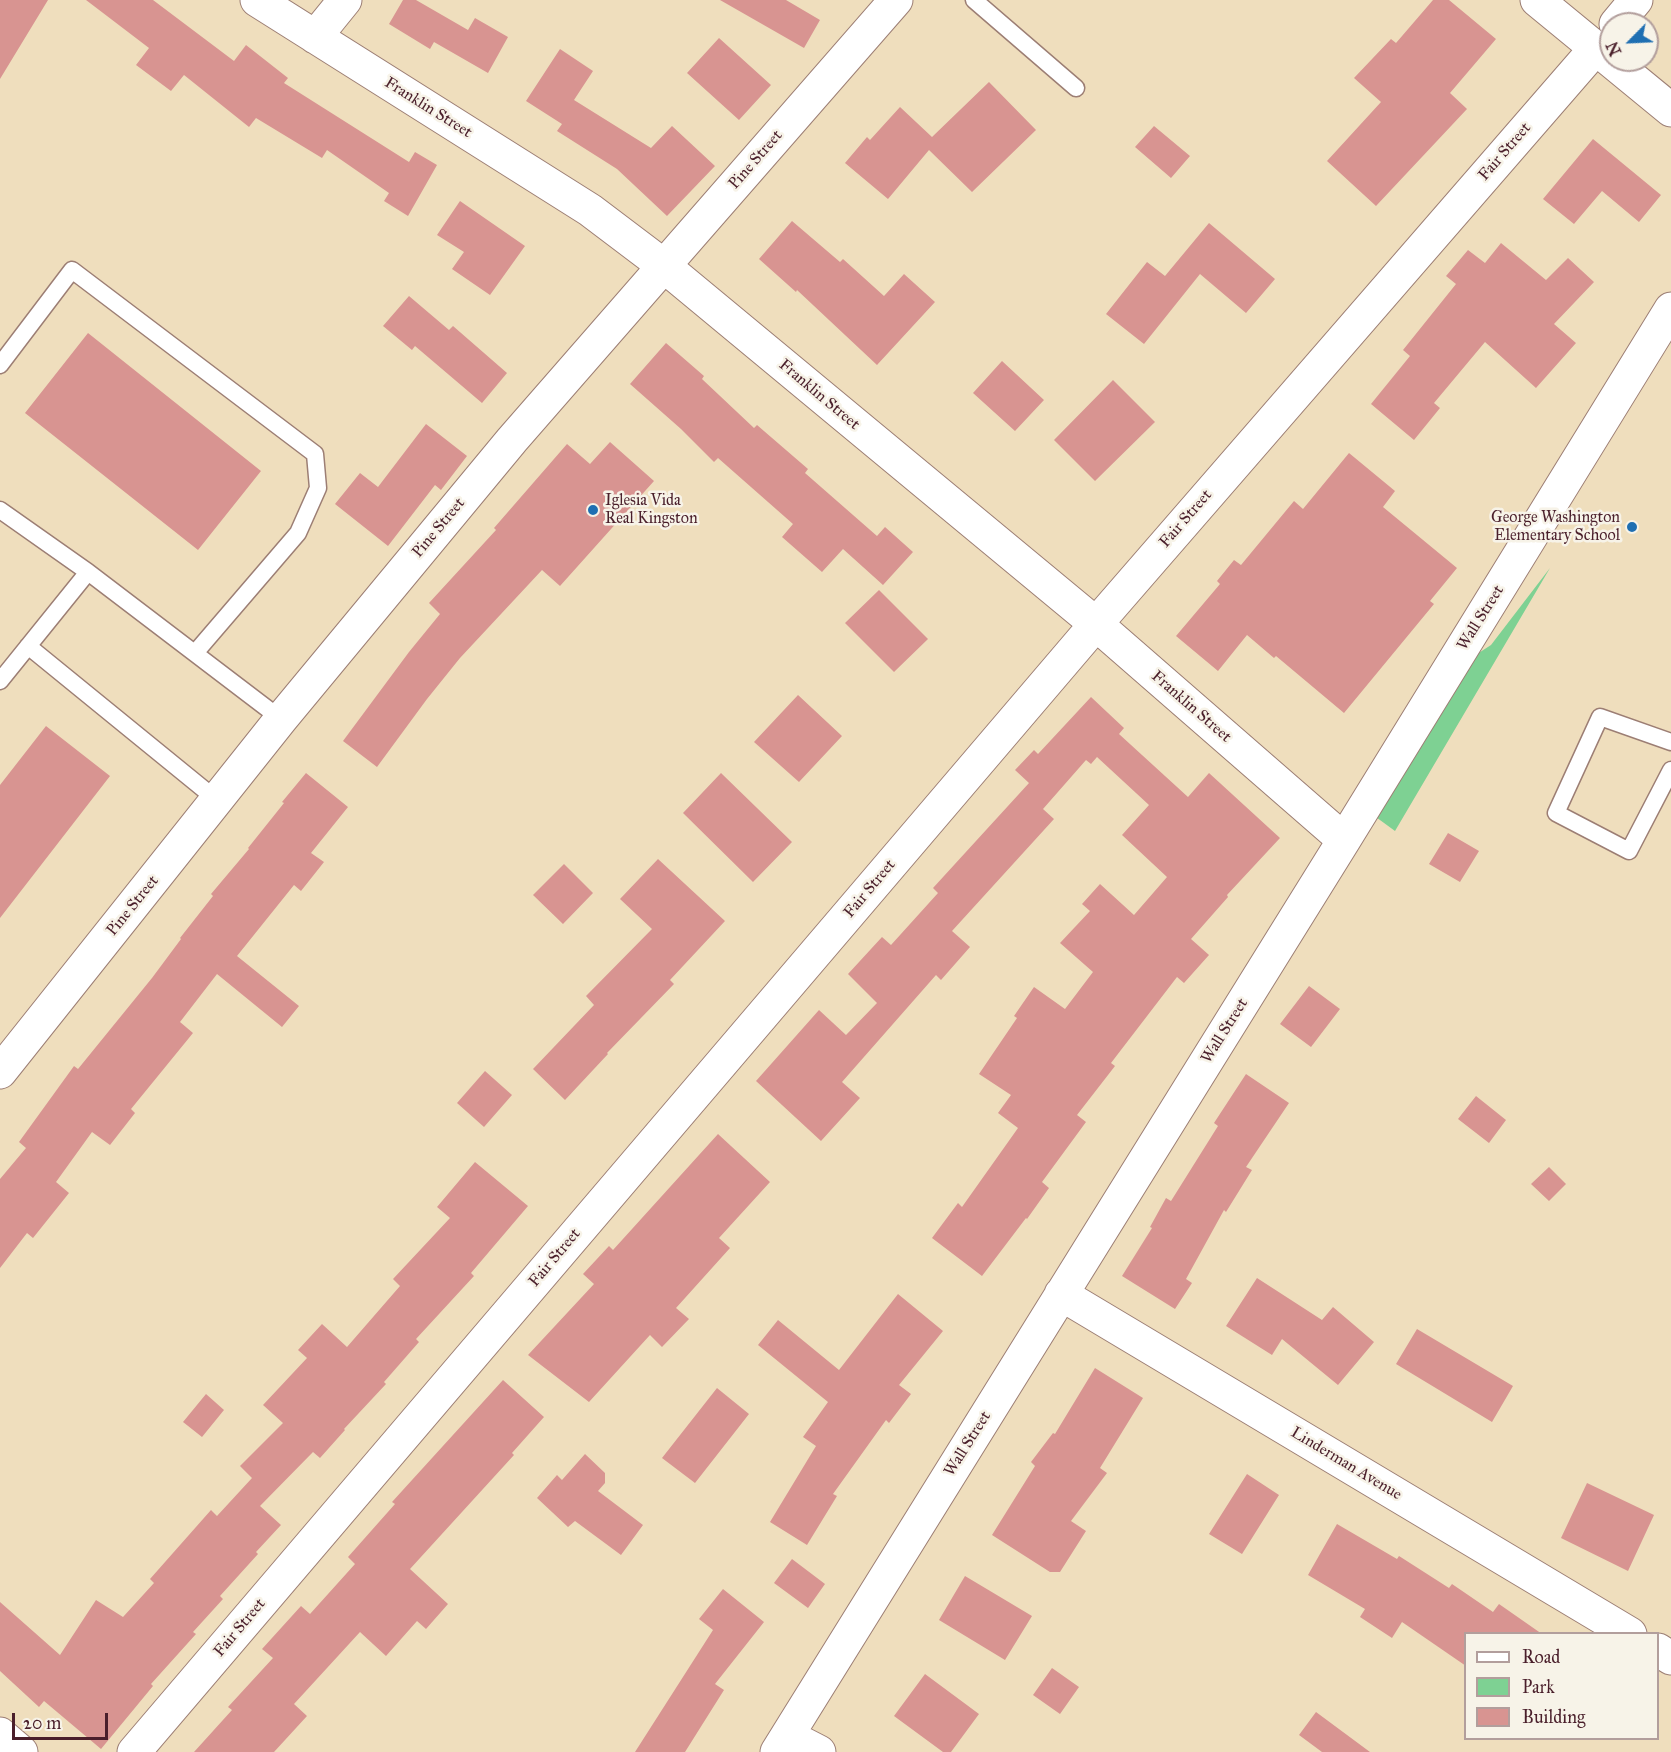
<!DOCTYPE html>
<html>
<head>
<meta charset="utf-8">
<style>
	body { margin:0 }
	#map { position:relative; width:1671px; height:1752px; overflow:hidden; background:#efdebd; font-family:"IM FELL Great Primer",serif }
	canvas { display:block }
	.legend { position:absolute; left:1464px; top:1632px; width:195px; height:108px; box-sizing:border-box; background:#f7f3e8; border:2px solid #b29e9c; margin:0; padding:8px 10px; list-style:none; font-size:18px; color:#4a1f2b }
	.legend li { display:flex; align-items:center; gap:12px; height:30px }
	.legend b { width:30px; border:2px solid #b29e9c }
	.north { position:absolute; left:1599px; top:12px; width:60px; height:60px; box-sizing:border-box; background:#f7f3e8; border:2px solid #b29e9c; border-radius:50%; rotate:246deg; font-size:16px; font-weight:700; line-height:24px; text-align:center; color:#4a1f2b }
	.north::after { content:''; display:block; margin:auto; width:21px; height:27px; background:#1f6fb2; clip-path:polygon(50% 0,100% 100%,50% 72%,0 100%) }
	.scale { position:absolute; left:12px; top:1713px; width:96px; height:27px; box-sizing:border-box; border:3px solid #4a1f2b; border-top:0; padding-left:8px; font-size:18px; line-height:21px; white-space:nowrap; color:#4a1f2b; -webkit-text-stroke:4px #f7f3e8; paint-order:stroke }
</style>
</head>
<body>
<div id="map">
<canvas width="1671" height="1752"></canvas>
<ul class="legend">
<li><b style="height:8px;background:#fff"></b>Road</li>
<li><b style="height:16px;background:#7ed193"></b>Park</li>
<li><b style="height:16px;background:#d89491"></b>Building</li>
</ul>
<div class="north">N</div>
<div class="scale">20 m</div>
</div>
<script>
const g = document.querySelector('canvas').getContext('2d');
g.lineJoin = 'round';
function fill(path, color) { g.fillStyle = color; g.fill(path, 'evenodd'); }
function trace(path, color, width, dash) { g.strokeStyle = color; g.lineWidth = width; g.lineCap = dash ? 'butt' : 'round'; g.setLineDash(dash || []); g.stroke(path); }
function write(font, color, halo, rows, align = 'center') {
  g.font = font + ' "IM FELL Great Primer",serif'; g.lineWidth = 5; g.setLineDash([]); g.textBaseline = 'middle'; g.strokeStyle = halo; g.fillStyle = color; for (const [text, x, y, turn = 0] of rows) {
    g.save(); g.translate(x, y); g.rotate((+turn || 0) * Math.PI / 180); g.textAlign = isNaN(turn) ? turn : align; if (halo) g.strokeText(text, 0, 0); g.fillText(text, 0, 0); g.restore();
  }
}
const green = new Path2D(`
	M 1550,568 L 1395,831 L 1369,812 L 1474,656 L 1491,645 Z`);
const building = new Path2D(`
	M 0,0 L 48,0 L 0,79 Z
	M 86,0 L 153,0 L 234,61 L 246,45 L 288,78 L 284,83 L 409,162 L 415,152 L 437,165 L 408,216 L 384,201 L 389,193 L 327,150 L 322,158 L 256,118 L 249,127 L 184,75 L 171,91 L 136,65 L 149,48 Z
	M 403,0 L 416,0 L 468,30 L 475,18 L 508,37 L 488,73 L 434,42 L 430,49 L 389,24 Z
	M 720,0 L 786,0 L 820,20 L 804,48 Z
	M 1433,0 L 1449,0 L 1496,39 L 1450,93 L 1467,109 L 1376,206 L 1327,161 L 1381,102 L 1354,78 L 1391,39 L 1396,43 Z
	M 719,38 L 771,85 L 739,120 L 687,73 Z
	M 560,49 L 593,71 L 574,100 L 651,148 L 672,126 L 715,166 L 667,216 L 617,169 L 557,131 L 562,124 L 526,101 Z
	M 989,82 L 1036,130 L 972,192 L 929,150 L 888,199 L 845,163 L 867,137 L 870,140 L 900,107 L 932,137 Z
	M 1154,126 L 1190,156 L 1171,178 L 1135,147 Z
	M 1593,139 L 1661,195 L 1639,222 L 1602,191 L 1574,224 L 1543,199 Z
	M 460,201 L 525,246 L 490,295 L 452,269 L 464,252 L 437,235 Z
	M 792,221 L 840,262 L 843,259 L 884,296 L 904,274 L 935,302 L 877,365 L 797,290 L 796,292 L 759,259 Z
	M 1209,223 L 1275,279 L 1246,313 L 1200,274 L 1144,344 L 1106,314 L 1147,262 L 1165,276 Z
	M 1501,243 L 1546,280 L 1568,258 L 1594,282 L 1554,324 L 1576,343 L 1536,388 L 1485,342 L 1434,403 L 1440,408 L 1414,440 L 1371,404 L 1410,356 L 1403,350 L 1456,284 L 1446,276 L 1468,250 L 1485,263 Z
	M 409,296 L 449,330 L 453,326 L 507,373 L 482,403 L 415,346 L 412,350 L 383,326 Z
	M 88,333 L 261,471 L 198,550 L 25,413 Z
	M 666,343 L 704,376 L 702,379 L 754,428 L 757,425 L 808,469 L 805,473 L 877,536 L 885,527 L 913,552 L 883,585 L 843,549 L 822,572 L 782,537 L 793,524 L 718,458 L 714,462 L 681,429 L 630,384 Z
	M 1002,361 L 1044,400 L 1015,431 L 973,393 Z
	M 1113,380 L 1155,422 L 1095,481 L 1054,440 Z
	M 426,424 L 467,456 L 441,490 L 435,485 L 388,546 L 335,504 L 360,473 L 378,487 Z
	M 610,442 L 654,481 L 560,586 L 542,570 L 460,658 L 427,699 L 377,767 L 343,741 L 409,652 L 440,614 L 429,603 L 496,530 L 494,528 L 567,444 L 590,464 Z
	M 1349,453 L 1395,491 L 1383,507 L 1457,568 L 1430,601 L 1434,604 L 1344,713 L 1276,656 L 1274,658 L 1247,635 L 1218,671 L 1176,636 L 1220,584 L 1217,581 L 1234,560 L 1241,565 L 1294,501 L 1303,509 Z
	M 879,590 L 928,639 L 894,672 L 845,623 Z
	M 798,695 L 842,736 L 799,782 L 754,742 Z
	M 1091,697 L 1124,728 L 1119,734 L 1188,797 L 1209,773 L 1280,838 L 1227,895 L 1228,897 L 1191,939 L 1209,955 L 1184,983 L 1177,977 L 1111,1063 L 1115,1066 L 1077,1115 L 1086,1122 L 1042,1182 L 1049,1188 L 1027,1219 L 1026,1218 L 982,1276 L 932,1238 L 958,1203 L 962,1207 L 1018,1128 L 998,1113 L 1011,1095 L 979,1074 L 1017,1018 L 1014,1016 L 1034,987 L 1065,1009 L 1093,972 L 1060,943 L 1090,911 L 1082,904 L 1100,884 L 1134,915 L 1167,877 L 1122,835 L 1149,805 L 1097,757 L 1091,764 L 1086,760 L 1043,809 L 1054,819 L 952,931 L 970,947 L 941,980 L 936,975 L 842,1082 L 860,1098 L 821,1141 L 756,1081 L 819,1010 L 846,1035 L 877,1003 L 848,974 L 882,937 L 891,945 L 938,893 L 933,888 L 1029,783 L 1015,770 L 1034,750 L 1038,754 Z
	M 46,726 L 110,776 L 0,918 L 0,785 Z
	M 306,773 L 348,807 L 311,853 L 324,862 L 301,891 L 294,885 L 237,956 L 299,1006 L 282,1027 L 217,974 L 180,1022 L 193,1033 L 131,1109 L 135,1113 L 110,1145 L 92,1132 L 56,1182 L 69,1193 L 33,1238 L 27,1233 L 0,1268 L 0,1179 L 26,1148 L 19,1142 L 74,1066 L 78,1069 L 152,978 L 181,939 L 180,938 L 213,896 L 211,894 L 249,849 L 248,848 L 284,803 L 282,802 Z
	M 721,773 L 792,842 L 753,882 L 683,813 Z
	M 1448,833 L 1479,851 L 1460,882 L 1429,864 Z
	M 658,859 L 725,921 L 670,980 L 674,984 L 607,1053 L 608,1054 L 565,1100 L 533,1069 L 594,1005 L 586,996 L 652,929 L 620,899 Z
	M 564,864 L 593,893 L 563,924 L 533,895 Z
	M 1309,986 L 1340,1009 L 1311,1047 L 1280,1024 Z
	M 485,1071 L 512,1095 L 484,1127 L 457,1103 Z
	M 1246,1074 L 1289,1103 L 1246,1167 L 1252,1170 L 1226,1212 L 1224,1210 L 1186,1279 L 1192,1283 L 1175,1309 L 1122,1276 L 1152,1228 L 1150,1227 L 1166,1198 L 1171,1201 L 1218,1126 L 1214,1123 Z
	M 1476,1096 L 1506,1120 L 1489,1143 L 1458,1119 Z
	M 718,1134 L 770,1182 L 719,1238 L 730,1248 L 676,1308 L 689,1319 L 662,1347 L 650,1335 L 589,1402 L 528,1355 L 594,1284 L 583,1274 L 609,1246 L 613,1250 Z
	M 475,1162 L 528,1206 L 471,1273 L 474,1276 L 416,1339 L 419,1342 L 384,1382 L 386,1384 L 344,1429 L 345,1430 L 320,1458 L 313,1452 L 260,1506 L 281,1525 L 256,1552 L 258,1554 L 220,1596 L 223,1599 L 193,1632 L 196,1634 L 151,1684 L 153,1686 L 101,1749 L 44,1701 L 39,1707 L 0,1671 L 0,1602 L 60,1655 L 96,1600 L 123,1617 L 154,1583 L 150,1579 L 211,1510 L 217,1516 L 252,1478 L 240,1466 L 283,1423 L 263,1405 L 307,1358 L 298,1350 L 322,1324 L 347,1347 L 400,1286 L 393,1279 L 450,1218 L 437,1207 Z
	M 1549,1167 L 1566,1184 L 1549,1201 L 1531,1184 Z
	M 1257,1278 L 1322,1320 L 1333,1307 L 1374,1342 L 1338,1385 L 1282,1339 L 1272,1355 L 1226,1326 Z
	M 898,1294 L 943,1331 L 899,1385 L 911,1394 L 889,1423 L 886,1420 L 833,1494 L 837,1496 L 807,1545 L 770,1522 L 816,1446 L 803,1437 L 828,1402 L 758,1345 L 778,1320 L 839,1370 Z
	M 1417,1329 L 1513,1386 L 1492,1422 L 1396,1364 Z
	M 1095,1368 L 1143,1398 L 1100,1468 L 1107,1473 L 1071,1521 L 1086,1531 L 1060,1572 L 1050,1572 L 992,1535 L 1035,1466 L 1031,1462 L 1053,1433 L 1055,1434 Z
	M 503,1380 L 544,1417 L 512,1453 L 514,1455 L 410,1569 L 448,1604 L 426,1629 L 417,1621 L 386,1656 L 360,1632 L 294,1704 L 307,1716 L 274,1752 L 194,1752 L 232,1710 L 228,1707 L 273,1658 L 262,1649 L 301,1606 L 310,1614 L 355,1564 L 348,1557 L 395,1504 L 392,1502 Z
	M 717,1388 L 749,1414 L 695,1483 L 662,1458 Z
	M 206,1394 L 224,1410 L 202,1437 L 183,1422 Z
	M 585,1454 L 605,1473 L 605,1483 L 598,1491 L 643,1525 L 621,1555 L 575,1521 L 568,1527 L 537,1498 L 557,1475 L 562,1480 Z
	M 1247,1474 L 1279,1495 L 1242,1554 L 1209,1534 Z
	M 1587,1483 L 1654,1515 L 1628,1571 L 1561,1538 Z
	M 1337,1524 L 1397,1559 L 1399,1556 L 1449,1588 L 1452,1584 L 1493,1612 L 1499,1604 L 1542,1634 L 1466,1634 L 1466,1666 L 1402,1622 L 1392,1638 L 1360,1617 L 1365,1609 L 1308,1575 Z
	M 792,1559 L 825,1584 L 808,1608 L 774,1583 Z
	M 965,1576 L 1032,1616 L 1005,1660 L 939,1620 Z
	M 723,1589 L 764,1622 L 715,1684 L 724,1690 L 685,1752 L 635,1752 L 713,1630 L 699,1619 Z
	M 1052,1668 L 1079,1687 L 1060,1714 L 1033,1695 Z
	M 925,1674 L 979,1714 L 951,1752 L 943,1752 L 894,1716 Z
	M 1316,1712 L 1370,1752 L 1322,1752 L 1299,1735 Z`);
const lane = new Path2D(`
	M 974,0 L 1076,88
	M 0,365 L 72,270 L 315,454 L 318,488 L 298,533 L 195,653
	M 0,510 L 88,572
	M 28,646 L 217,800
	M 0,681 L 88,572 L 281,719
	M 1671,742 L 1600,717 L 1556,813 L 1629,851 L 1671,770`);
const street = new Path2D(`
	M 257,0 L 590,210 L 664,266 L 1096,624 L 1344,840
	M 315,37 L 345,0
	M 0,1072 L 281,719 L 512,440 L 896,0
	M 1061,1294 L 1630,1634
	M 1658,1650 L 1671,1658
	M 0,1734 L 21,1752
	M 788,1736 L 819,1752
	M 134,1752 L 1096,624 L 1596,48
	M 777,1752 L 1344,840 L 1671,309`);
const primary = new Path2D(`
	M 1537,0 L 1671,110
	M 1616,24 L 1636,0`);
const markers = [
	[593,510,6,"#1f6fb2"],
	[1632,527,6,"#1f6fb2"]
];
const streetNames = [
	["Franklin Street",428,108,32],
	["Fair Street",1505,152,-49],
	["Pine Street",756,160,-49],
	["Franklin Street",819,395,40],
	["Fair Street",1186,519,-49],
	["Pine Street",439,528,-50],
	["Wall Street",1481,618,-58],
	["Franklin Street",1191,707,41],
	["Fair Street",870,889,-50],
	["Pine Street",133,906,-51],
	["Wall Street",1225,1031,-58],
	["Fair Street",555,1258,-50],
	["Wall Street",968,1444,-58],
	["Linderman Avenue",1346,1464,31],
	["Fair Street",240,1628,-50]
];
const poiNames = [
	["Iglesia Vida",605,501],
	["Real Kingston",605,519],
	["George Washington",1620,518,"right"],
	["Elementary School",1620,536,"right"]
];
fill(green, '#7ed193');
fill(building, '#d89491');
trace(lane, '#9c7e74', 19);
trace(street, '#9c7e74', 35);
trace(primary, '#9c7e74', 35);
trace(lane, '#fff', 16);
trace(street, '#fff', 33);
trace(primary, '#fff', 33);
for (const [x, y, r, color] of markers) { const dot = new Path2D(); dot.arc(x, y, r, 0, 2 * Math.PI); g.fillStyle = color; g.fill(dot); trace(dot, '#f7f3e8', 2); }
write('16px', '#4a1f2b', '#f7f3e8', streetNames);
write('16px', '#4a1f2b', '#f7f3e8', poiNames, 'left');
</script>
</body>
</html>
